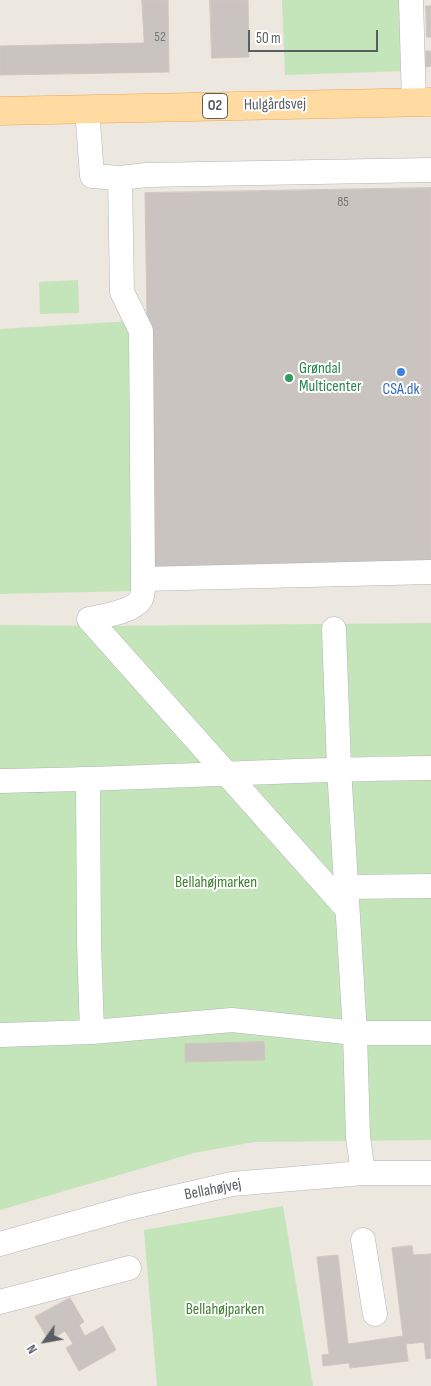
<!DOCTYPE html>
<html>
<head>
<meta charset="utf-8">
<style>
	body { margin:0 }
	#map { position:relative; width:431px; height:1386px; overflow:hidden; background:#ece7df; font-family:"Sofia Sans Condensed",sans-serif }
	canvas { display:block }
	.north { position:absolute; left:20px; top:1316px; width:50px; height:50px; -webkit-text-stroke:4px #fff; paint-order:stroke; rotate:238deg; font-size:14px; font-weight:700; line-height:20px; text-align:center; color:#585e61 }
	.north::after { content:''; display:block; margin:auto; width:18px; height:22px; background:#585e61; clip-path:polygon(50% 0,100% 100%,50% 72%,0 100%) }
	.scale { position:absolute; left:248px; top:30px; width:130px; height:22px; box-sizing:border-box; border:2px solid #585e61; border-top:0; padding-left:6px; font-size:15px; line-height:18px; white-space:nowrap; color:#585e61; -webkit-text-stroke:4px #fff; paint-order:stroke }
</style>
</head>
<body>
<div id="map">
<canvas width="431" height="1386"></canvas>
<div class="north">N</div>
<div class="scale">50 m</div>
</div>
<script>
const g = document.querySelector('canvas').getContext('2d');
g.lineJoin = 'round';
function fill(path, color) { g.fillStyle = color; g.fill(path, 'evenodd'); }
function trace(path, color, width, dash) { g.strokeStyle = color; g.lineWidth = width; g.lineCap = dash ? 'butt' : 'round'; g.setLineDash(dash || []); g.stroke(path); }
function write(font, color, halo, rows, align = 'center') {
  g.font = font + ' "Sofia Sans Condensed",sans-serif'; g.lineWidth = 4; g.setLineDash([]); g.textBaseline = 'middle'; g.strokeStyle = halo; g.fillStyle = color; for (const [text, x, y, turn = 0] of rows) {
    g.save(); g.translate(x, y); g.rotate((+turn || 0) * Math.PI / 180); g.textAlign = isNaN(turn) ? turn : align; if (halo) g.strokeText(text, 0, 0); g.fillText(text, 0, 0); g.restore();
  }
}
const green = new Path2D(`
	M 282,0 L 402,0 L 405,71 L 285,75 Z
	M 78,280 L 79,313 L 40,314 L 39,282 Z
	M 132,321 L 133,591 L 0,594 L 0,329 Z
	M 431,623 L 431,1140 L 254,1142 L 194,1153 L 0,1210 L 0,625 L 102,626 Z
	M 283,1206 L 313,1386 L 157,1386 L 144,1230 Z`);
const building = new Path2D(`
	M 142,0 L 168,0 L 169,72 L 0,75 L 0,46 L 144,43 Z
	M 210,0 L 248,0 L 249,57 L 212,58 Z
	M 426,6 L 431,6 L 431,37 L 427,37 Z
	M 426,51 L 431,51 L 431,66 L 426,67 Z
	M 431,188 L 431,564 L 151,568 L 145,193 Z
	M 264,1042 L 265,1060 L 185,1062 L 185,1044 Z
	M 412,1246 L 413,1255 L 431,1254 L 431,1358 L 426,1359 L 424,1342 L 406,1344 L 408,1361 L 350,1368 L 349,1363 L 323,1366 L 322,1355 L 329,1354 L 317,1257 L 338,1255 L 348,1344 L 403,1336 L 392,1248 Z
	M 70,1298 L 84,1322 L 79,1325 L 85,1336 L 103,1326 L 116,1350 L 79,1371 L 66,1348 L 73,1344 L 65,1331 L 49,1341 L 35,1317 Z`);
const minor = new Path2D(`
	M 411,0 L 414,103
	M 87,108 L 92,176 L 120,178 L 146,175 L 431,170
	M 120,178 L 122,292 L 141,331 L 143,579 L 431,572
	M 143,579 C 143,586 144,592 141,599 C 133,612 104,616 89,619 L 347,909
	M 334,629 L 339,768 L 355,1033 L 358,1137 L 363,1173
	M 88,780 L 89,942 L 92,1032
	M 0,781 C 144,779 287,769 431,768
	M 346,887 L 431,886
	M 0,1035 L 92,1032 L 232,1020 L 355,1033 L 431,1033
	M 363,1240 L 375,1314
	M 0,1244 L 128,1208 L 232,1184 L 363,1173 L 431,1173
	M 0,1302 L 129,1268`);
const major = new Path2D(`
	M 0,111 L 431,102`);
const markers = [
	[401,372,5,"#3f7fe0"],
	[289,378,5,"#2e9e5b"]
];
const numberNames = [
	["52",160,37],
	["85",343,202]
];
const shields = [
	[215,106,25]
];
const shieldNames = [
	["O2",215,106]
];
const streetNames = [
	["Hulgårdsvej",275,105,-1],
	["Bellahøjvej",213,1190,-11]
];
const leisureNames = [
	["Grøndal",299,369],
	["Multicenter",299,387]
];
const shopNames = [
	["CSA.dk",401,390]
];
const parkNames = [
	["Bellahøjmarken",216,883],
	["Bellahøjparken",225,1310]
];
fill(green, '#c4e5ba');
fill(building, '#c9c4bf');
trace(building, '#d1c7be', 1);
trace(minor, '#b1b5b8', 25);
trace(major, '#f5a250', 29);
trace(minor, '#fff', 24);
trace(major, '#ffdba2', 28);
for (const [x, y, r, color] of markers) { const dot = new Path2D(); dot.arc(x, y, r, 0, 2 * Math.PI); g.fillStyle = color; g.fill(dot); trace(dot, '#fff', 2); }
write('14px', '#747878', null, numberNames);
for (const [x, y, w] of shields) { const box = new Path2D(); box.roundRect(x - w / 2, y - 12.5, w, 25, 4); g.fillStyle = '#fff'; g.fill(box); trace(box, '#585e61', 1); }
write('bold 15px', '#585e61', null, shieldNames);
write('16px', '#585e61', '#fff', streetNames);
write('16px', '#27864d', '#fff', leisureNames, 'left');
write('16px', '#366cbe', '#fff', shopNames);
write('16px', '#3f8130', '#fff', parkNames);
</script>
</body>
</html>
